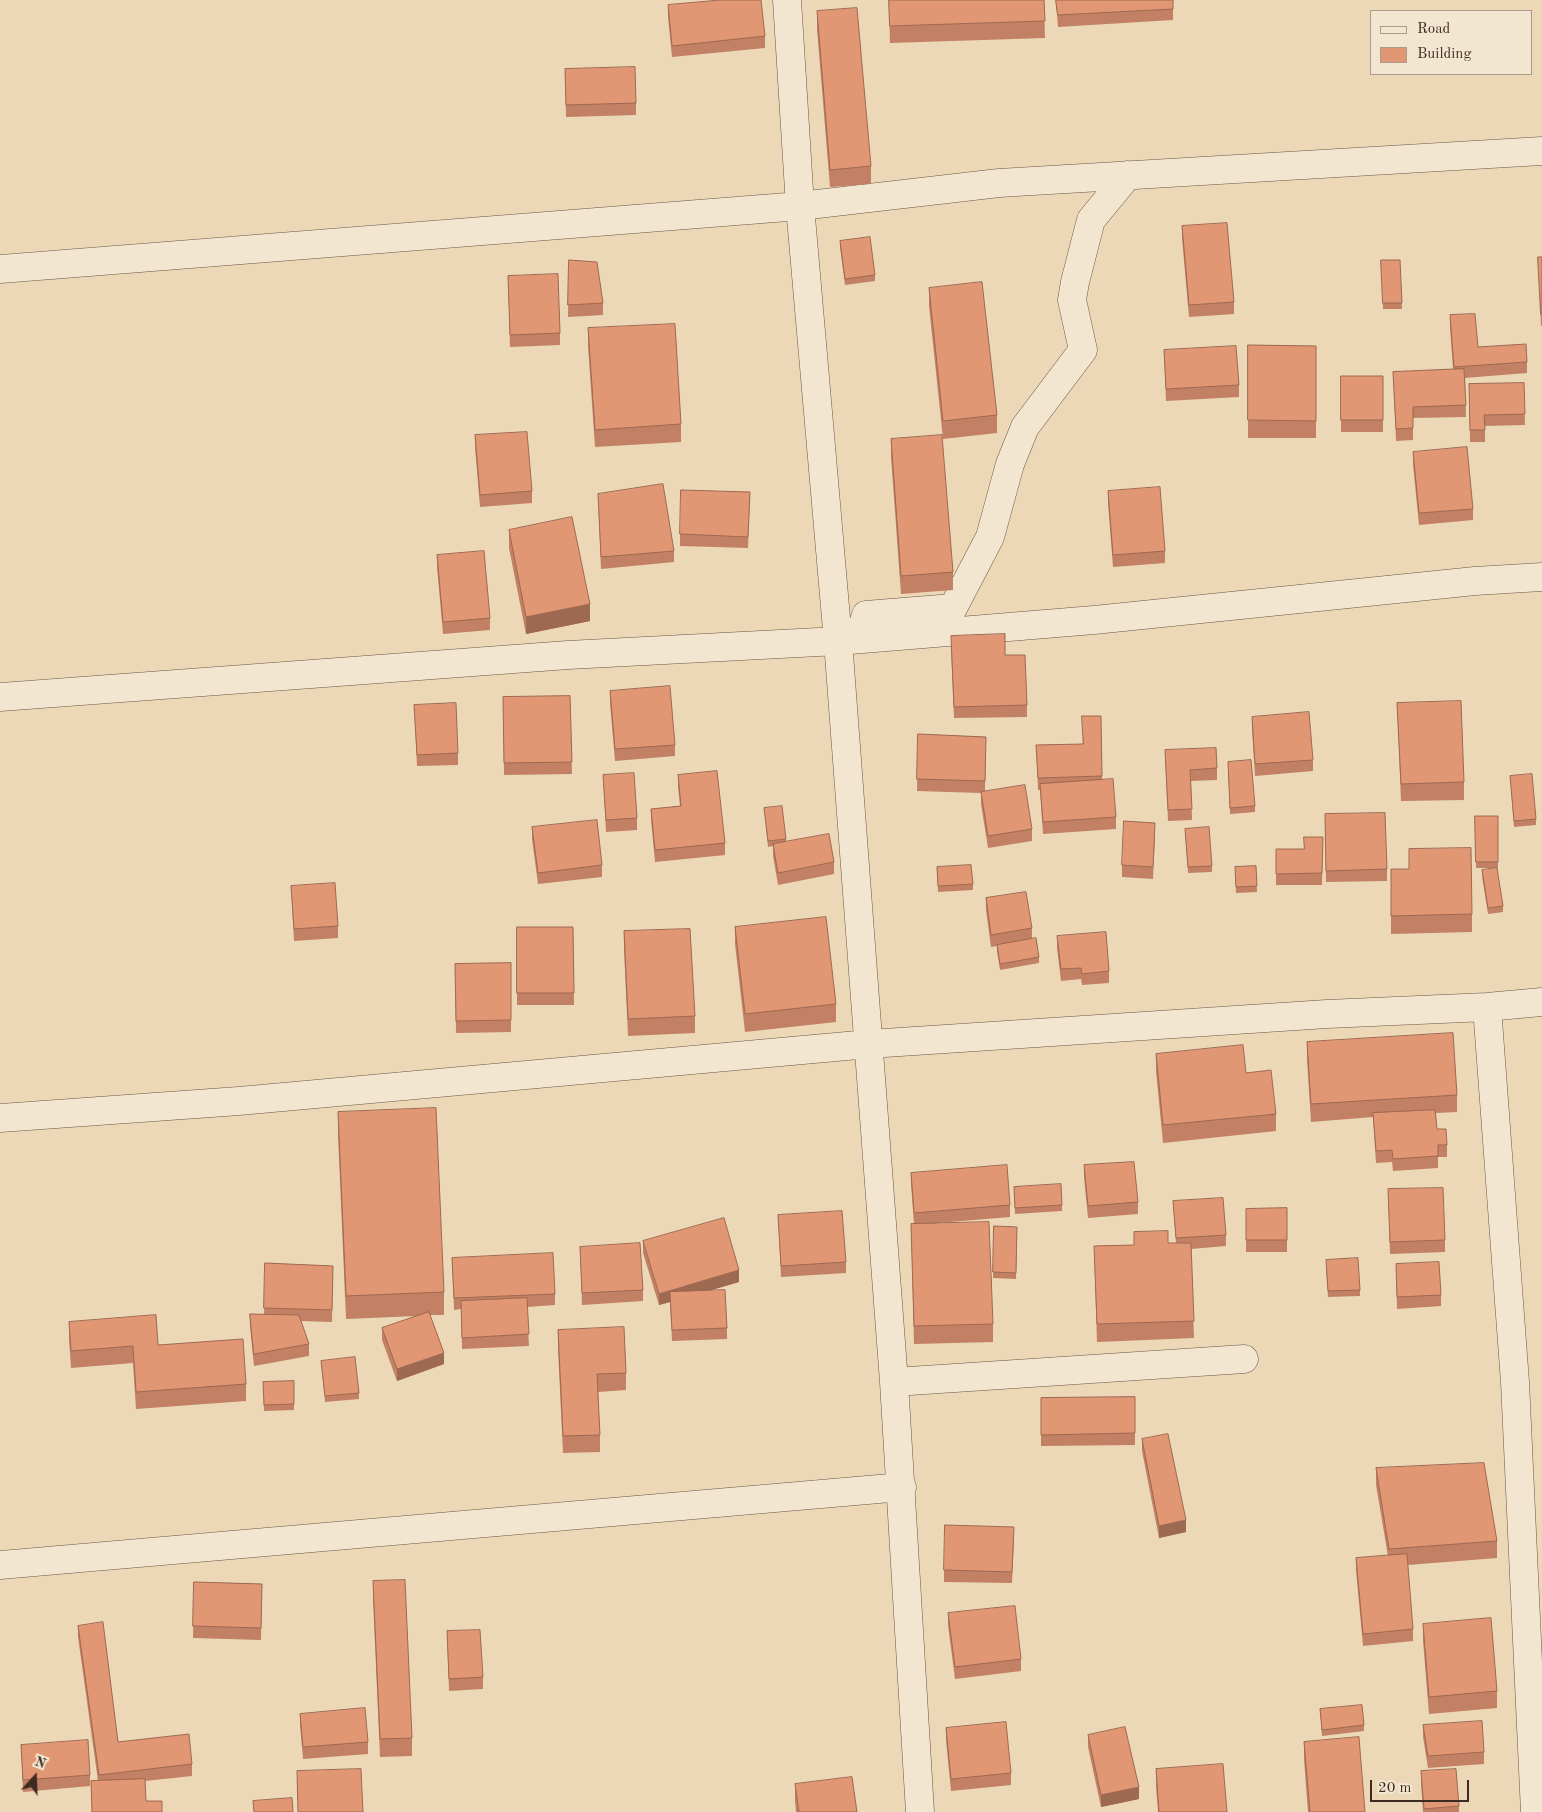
<!DOCTYPE html>
<html>
<head>
<meta charset="utf-8">
<style>
	body { margin:0 }
	#map { position:relative; width:1542px; height:1812px; overflow:hidden; background:#ecd8b6; font-family:"Old Standard TT",serif }
	canvas { display:block }
	.legend { position:absolute; left:1370px; top:10px; width:162px; height:65px; box-sizing:border-box; background:#f3e6d0; border:1px solid #aa9b8a; margin:0; padding:6px 9px; list-style:none; font-size:15px; color:#3d2a20 }
	.legend li { display:flex; align-items:center; gap:10px; height:25px }
	.legend b { width:25px; border:1px solid #aa9b8a }
	.north { position:absolute; left:10px; top:1752px; width:50px; height:50px; -webkit-text-stroke:4px #f3e6d0; paint-order:stroke; rotate:20deg; font-size:14px; font-weight:700; line-height:20px; text-align:center; color:#3d2a20 }
	.north::after { content:''; display:block; margin:auto; width:18px; height:22px; background:#3d2a20; clip-path:polygon(50% 0,100% 100%,50% 72%,0 100%) }
	.scale { position:absolute; left:1370px; top:1780px; width:99px; height:22px; box-sizing:border-box; border:2px solid #3d2a20; border-top:0; padding-left:6px; font-size:15px; line-height:18px; white-space:nowrap; color:#3d2a20; -webkit-text-stroke:4px #f3e6d0; paint-order:stroke }
</style>
</head>
<body>
<div id="map">
<canvas width="1542" height="1812"></canvas>
<ul class="legend">
<li><b style="height:6px;background:#f3e6d0"></b>Road</li>
<li><b style="height:14px;background:#e19674"></b>Building</li>
</ul>
<div class="north">N</div>
<div class="scale">20 m</div>
</div>
<script>
const g = document.querySelector('canvas').getContext('2d');
g.lineJoin = 'round';
function trace(path, color, width, dash) { g.strokeStyle = color; g.lineWidth = width; g.lineCap = dash ? 'butt' : 'round'; g.setLineDash(dash || []); g.stroke(path); }
function fill(path, color) { g.fillStyle = color; g.fill(path, 'evenodd'); }
const minor = new Path2D(`
	M 787,0 L 800,206 L 838,641 L 894,1382 L 920,1812
	M 0,269 L 800,206 L 999,183 L 1542,151
	M 858,639 L 866,615 L 953,608 L 990,537 L 1010,464 L 1025,427 L 1083,350 L 1072,300 L 1075,282 L 1091,220 L 1128,175
	M 0,697 L 568,655 L 838,641 L 1094,620 L 1475,581 L 1542,577
	M 1487,1007 L 1515,1382 L 1535,1812
	M 0,1118 L 239,1101 L 869,1044 L 1327,1014 L 1487,1007 L 1542,1002
	M 894,1382 L 1244,1359
	M 0,1565 L 902,1487`);
const wall = new Path2D(`
	M 889,0 L 1044,0 L 1045,38 L 890,43 Z
	M 1056,0 L 1173,0 L 1173,20 L 1058,27 Z
	M 668,5 L 765,36 L 765,48 L 672,57 L 668,17 Z
	M 817,11 L 871,166 L 871,184 L 830,187 L 817,29 Z
	M 565,69 L 636,103 L 636,115 L 566,117 Z
	M 1182,226 L 1234,302 L 1234,314 L 1189,317 L 1182,238 Z
	M 840,241 L 875,275 L 875,281 L 845,285 L 840,247 Z
	M 1538,257 L 1542,257 L 1542,326 L 1541,326 Z
	M 569,260 L 603,303 L 603,315 L 568,317 Z
	M 1381,260 L 1400,260 L 1402,309 L 1383,309 Z
	M 508,276 L 560,333 L 560,345 L 510,347 Z
	M 929,288 L 997,415 L 997,433 L 943,439 L 929,306 Z
	M 1450,315 L 1478,347 L 1527,362 L 1527,373 L 1465,378 L 1466,417 L 1413,418 L 1413,440 L 1396,441 L 1393,372 L 1453,369 L 1450,327 Z
	M 588,328 L 681,424 L 681,442 L 595,447 L 588,346 Z
	M 1248,345 L 1316,346 L 1316,438 L 1248,438 Z
	M 1164,350 L 1239,385 L 1239,397 L 1166,401 Z
	M 1341,376 L 1383,376 L 1383,432 L 1341,432 Z
	M 1524,383 L 1525,425 L 1485,426 L 1485,442 L 1470,442 L 1469,384 Z
	M 475,435 L 532,491 L 532,503 L 480,507 L 475,447 Z
	M 891,439 L 953,572 L 953,590 L 901,594 L 891,457 Z
	M 1413,452 L 1473,509 L 1473,520 L 1419,525 L 1413,464 Z
	M 1108,491 L 1165,551 L 1165,563 L 1113,567 L 1108,503 Z
	M 750,492 L 748,548 L 680,546 L 680,534 Z
	M 598,494 L 674,551 L 674,562 L 601,569 Z
	M 509,530 L 590,621 L 526,634 L 509,548 Z
	M 437,555 L 490,618 L 490,630 L 443,634 L 437,567 Z
	M 951,648 L 1005,655 L 1027,705 L 1027,717 L 954,718 Z
	M 610,691 L 675,745 L 675,756 L 615,761 L 610,703 Z
	M 570,696 L 572,774 L 504,775 L 503,697 Z
	M 1397,703 L 1464,782 L 1464,800 L 1401,801 Z
	M 414,705 L 458,753 L 458,765 L 417,766 Z
	M 1101,716 L 1102,779 L 1116,817 L 1116,829 L 1043,834 L 1040,790 L 1038,790 L 1036,745 L 1082,744 Z
	M 1252,717 L 1313,760 L 1313,771 L 1255,776 L 1252,729 Z
	M 918,734 L 986,737 L 985,791 L 1032,829 L 1032,841 L 988,848 L 981,804 L 981,793 L 917,791 Z
	M 1165,750 L 1217,768 L 1217,780 L 1191,781 L 1192,820 L 1168,821 Z
	M 1228,768 L 1255,806 L 1255,812 L 1230,814 Z
	M 603,775 L 637,818 L 637,830 L 606,832 Z
	M 678,775 L 725,843 L 725,855 L 655,862 L 651,820 L 651,809 L 680,806 L 678,787 Z
	M 1510,776 L 1536,819 L 1536,825 L 1514,827 Z
	M 764,808 L 786,839 L 786,842 L 834,862 L 834,874 L 778,885 L 773,856 L 773,846 L 768,847 Z
	M 1325,814 L 1387,869 L 1387,881 L 1326,882 Z
	M 1475,816 L 1498,816 L 1498,868 L 1476,868 Z
	M 532,827 L 602,865 L 602,877 L 538,884 L 532,839 Z
	M 1185,829 L 1212,866 L 1212,872 L 1188,873 Z
	M 1155,835 L 1153,879 L 1122,877 L 1122,865 Z
	M 1323,837 L 1322,885 L 1276,885 L 1276,849 L 1304,849 Z
	M 1409,849 L 1472,914 L 1472,932 L 1391,934 L 1391,869 L 1409,869 Z
	M 1256,866 L 1257,892 L 1236,893 L 1235,867 Z
	M 937,867 L 973,884 L 973,890 L 938,892 Z
	M 1482,870 L 1503,906 L 1503,912 L 1488,914 L 1482,876 Z
	M 291,886 L 338,926 L 338,938 L 294,941 Z
	M 986,898 L 1032,928 L 1032,938 L 1039,957 L 1039,963 L 1000,970 L 997,951 L 997,946 L 991,947 L 986,910 Z
	M 517,927 L 573,927 L 574,1005 L 517,1005 Z
	M 735,927 L 836,1004 L 836,1022 L 745,1032 L 735,944 Z
	M 624,931 L 695,1016 L 695,1033 L 628,1036 L 624,949 Z
	M 1057,936 L 1109,971 L 1109,983 L 1082,985 L 1081,979 L 1061,981 L 1057,948 Z
	M 511,963 L 511,1032 L 456,1033 L 455,964 Z
	M 1307,1042 L 1457,1095 L 1457,1112 L 1436,1113 L 1437,1129 L 1447,1145 L 1447,1157 L 1438,1157 L 1438,1168 L 1393,1171 L 1392,1162 L 1376,1163 L 1373,1117 L 1311,1122 L 1307,1060 Z
	M 1156,1054 L 1246,1073 L 1276,1114 L 1276,1131 L 1163,1143 L 1156,1071 Z
	M 338,1112 L 444,1292 L 444,1315 L 430,1315 L 444,1364 L 397,1381 L 382,1340 L 382,1328 L 417,1316 L 346,1319 L 338,1135 Z
	M 1084,1165 L 1138,1202 L 1138,1214 L 1088,1218 L 1084,1177 Z
	M 911,1173 L 1010,1205 L 1010,1217 L 937,1223 L 993,1324 L 993,1342 L 914,1344 L 911,1224 L 914,1224 L 911,1184 Z
	M 1014,1187 L 1062,1205 L 1062,1211 L 1015,1214 Z
	M 1388,1189 L 1445,1240 L 1445,1252 L 1390,1254 Z
	M 1173,1201 L 1226,1235 L 1226,1246 L 1191,1249 L 1194,1338 L 1097,1342 L 1094,1246 L 1134,1245 L 1134,1232 L 1168,1243 L 1176,1243 Z
	M 1287,1208 L 1287,1252 L 1246,1252 L 1246,1209 Z
	M 778,1215 L 846,1262 L 846,1273 L 781,1277 Z
	M 994,1226 L 1017,1227 L 1016,1279 L 993,1278 Z
	M 643,1241 L 739,1282 L 711,1290 L 727,1328 L 727,1339 L 672,1341 L 670,1302 L 659,1305 L 643,1253 Z
	M 580,1247 L 643,1290 L 643,1301 L 582,1305 Z
	M 452,1258 L 555,1294 L 555,1305 L 527,1307 L 529,1346 L 462,1349 L 461,1309 L 454,1310 Z
	M 265,1263 L 333,1266 L 332,1322 L 301,1321 L 309,1344 L 309,1356 L 254,1366 L 250,1326 L 250,1314 L 264,1314 Z
	M 1396,1264 L 1441,1295 L 1441,1306 L 1397,1309 Z
	M 1326,1266 L 1360,1290 L 1360,1296 L 1328,1297 Z
	M 69,1322 L 158,1345 L 246,1384 L 246,1401 L 136,1409 L 133,1363 L 71,1368 L 69,1339 Z
	M 558,1330 L 626,1373 L 626,1390 L 598,1392 L 600,1435 L 600,1452 L 563,1453 L 558,1348 Z
	M 321,1361 L 359,1393 L 359,1399 L 325,1402 Z
	M 294,1381 L 294,1410 L 264,1411 L 263,1382 Z
	M 1135,1397 L 1135,1445 L 1041,1446 L 1041,1398 Z
	M 1142,1439 L 1186,1532 L 1159,1538 L 1142,1451 Z
	M 1376,1468 L 1497,1541 L 1497,1558 L 1408,1565 L 1413,1629 L 1413,1641 L 1363,1646 L 1356,1570 L 1356,1558 L 1388,1556 L 1376,1485 Z
	M 1014,1539 L 1012,1583 L 944,1582 L 944,1570 Z
	M 373,1581 L 412,1738 L 412,1756 L 380,1757 L 373,1598 Z
	M 194,1582 L 262,1584 L 261,1640 L 193,1638 Z
	M 948,1613 L 1021,1659 L 1021,1671 L 955,1679 L 948,1625 Z
	M 1423,1624 L 1497,1691 L 1497,1708 L 1429,1714 L 1423,1641 Z
	M 78,1626 L 118,1742 L 192,1764 L 192,1776 L 145,1781 L 146,1801 L 162,1812 L 92,1812 L 91,1781 L 98,1781 L 78,1637 Z
	M 447,1631 L 483,1677 L 483,1689 L 449,1691 Z
	M 1320,1709 L 1364,1725 L 1364,1731 L 1322,1736 Z
	M 300,1714 L 368,1742 L 368,1754 L 303,1759 L 300,1725 Z
	M 1423,1725 L 1484,1752 L 1484,1764 L 1428,1768 L 1423,1737 Z
	M 946,1728 L 1011,1773 L 1011,1785 L 951,1791 L 946,1740 Z
	M 1088,1735 L 1139,1799 L 1101,1807 L 1088,1747 Z
	M 1304,1742 L 1365,1812 L 1308,1812 L 1304,1759 Z
	M 21,1745 L 90,1775 L 90,1786 L 23,1792 Z
	M 1156,1769 L 1227,1812 L 1158,1812 L 1156,1786 Z
	M 1421,1771 L 1459,1806 L 1459,1812 L 1423,1812 L 1421,1783 Z
	M 795,1784 L 857,1812 L 796,1812 L 795,1801 Z`);
const shadedWall = new Path2D(`
	M 590,604 L 590,621 L 526,634 L 526,617 Z
	M 739,1270 L 739,1282 L 671,1302 L 670,1292 L 670,1302 L 659,1305 L 659,1294 Z
	M 444,1353 L 444,1364 L 397,1381 L 397,1369 Z
	M 1186,1520 L 1186,1532 L 1159,1538 L 1159,1526 Z
	M 1139,1787 L 1139,1799 L 1101,1807 L 1101,1795 Z`);
const building = new Path2D(`
	M 721,0 L 761,0 L 765,36 L 672,46 L 668,5 Z
	M 889,0 L 1044,0 L 1045,21 L 890,26 Z
	M 1056,0 L 1173,0 L 1173,9 L 1058,15 Z
	M 857,8 L 871,166 L 830,170 L 817,11 Z
	M 635,67 L 636,103 L 566,105 L 565,69 Z
	M 1227,223 L 1234,302 L 1189,305 L 1182,226 Z
	M 870,237 L 875,275 L 845,279 L 840,241 Z
	M 1538,257 L 1542,257 L 1542,314 L 1541,314 Z
	M 569,260 L 597,262 L 603,303 L 568,305 Z
	M 1381,260 L 1400,260 L 1402,303 L 1383,303 Z
	M 558,274 L 560,333 L 510,335 L 508,276 Z
	M 982,282 L 997,415 L 943,421 L 929,288 Z
	M 1475,314 L 1478,347 L 1526,344 L 1527,362 L 1454,367 L 1450,315 Z
	M 675,324 L 681,424 L 595,430 L 588,328 Z
	M 1248,345 L 1316,346 L 1316,421 L 1248,420 Z
	M 1236,346 L 1239,385 L 1166,389 L 1164,350 Z
	M 1464,369 L 1466,405 L 1413,407 L 1413,428 L 1396,429 L 1393,372 Z
	M 1341,376 L 1383,376 L 1383,420 L 1341,420 Z
	M 1524,383 L 1525,414 L 1484,415 L 1485,430 L 1470,430 L 1469,384 Z
	M 527,432 L 532,491 L 480,495 L 475,435 Z
	M 942,435 L 953,572 L 901,576 L 891,439 Z
	M 1467,447 L 1473,509 L 1419,513 L 1413,452 Z
	M 663,484 L 674,551 L 601,557 L 598,494 Z
	M 1160,487 L 1165,551 L 1113,555 L 1108,491 Z
	M 681,490 L 750,492 L 748,537 L 680,534 Z
	M 572,517 L 590,604 L 526,617 L 509,530 Z
	M 484,551 L 490,618 L 443,622 L 437,555 Z
	M 1005,634 L 1005,655 L 1025,655 L 1027,705 L 954,707 L 951,636 Z
	M 670,686 L 675,745 L 615,749 L 610,691 Z
	M 570,696 L 572,762 L 504,763 L 503,697 Z
	M 1461,701 L 1464,782 L 1401,784 L 1397,703 Z
	M 456,703 L 458,753 L 417,755 L 414,705 Z
	M 1309,712 L 1313,760 L 1255,764 L 1252,717 Z
	M 1082,716 L 1101,716 L 1102,776 L 1038,778 L 1036,745 L 1083,744 Z
	M 918,734 L 986,737 L 985,781 L 917,779 Z
	M 1216,748 L 1217,768 L 1190,770 L 1192,809 L 1168,810 L 1165,750 Z
	M 1251,760 L 1255,806 L 1230,808 L 1228,762 Z
	M 717,771 L 725,843 L 655,850 L 651,809 L 681,806 L 678,775 Z
	M 634,773 L 637,818 L 606,820 L 603,775 Z
	M 1532,774 L 1536,819 L 1514,821 L 1510,776 Z
	M 1113,779 L 1116,817 L 1043,822 L 1040,784 Z
	M 1025,785 L 1032,829 L 988,836 L 981,792 Z
	M 782,806 L 786,839 L 768,841 L 764,808 Z
	M 1385,813 L 1387,869 L 1326,871 L 1325,814 Z
	M 1475,816 L 1498,816 L 1498,862 L 1476,862 Z
	M 597,820 L 602,865 L 538,873 L 532,827 Z
	M 1124,821 L 1155,823 L 1153,867 L 1122,865 Z
	M 1209,827 L 1212,866 L 1188,867 L 1185,829 Z
	M 829,834 L 834,862 L 778,873 L 773,844 Z
	M 1304,837 L 1323,837 L 1322,873 L 1276,874 L 1276,849 L 1304,849 Z
	M 1471,848 L 1472,914 L 1391,916 L 1391,869 L 1409,869 L 1409,849 Z
	M 971,865 L 973,884 L 938,886 L 937,867 Z
	M 1256,866 L 1257,886 L 1236,887 L 1235,867 Z
	M 1497,868 L 1503,906 L 1488,908 L 1482,870 Z
	M 335,883 L 338,926 L 294,929 L 291,886 Z
	M 1026,892 L 1032,928 L 991,935 L 986,898 Z
	M 826,917 L 836,1004 L 745,1014 L 735,927 Z
	M 517,927 L 573,927 L 574,993 L 517,993 Z
	M 690,929 L 695,1016 L 628,1019 L 624,931 Z
	M 1106,932 L 1109,971 L 1082,974 L 1081,968 L 1061,969 L 1057,936 Z
	M 1036,938 L 1039,957 L 1000,964 L 997,945 Z
	M 511,963 L 511,1020 L 456,1021 L 455,964 Z
	M 1453,1033 L 1457,1095 L 1311,1104 L 1307,1042 Z
	M 1243,1045 L 1246,1073 L 1271,1070 L 1276,1114 L 1163,1125 L 1156,1054 Z
	M 436,1108 L 444,1292 L 346,1296 L 338,1112 Z
	M 1435,1110 L 1437,1129 L 1446,1129 L 1447,1145 L 1438,1145 L 1438,1156 L 1393,1159 L 1392,1150 L 1376,1151 L 1373,1113 Z
	M 1134,1162 L 1138,1202 L 1088,1206 L 1084,1165 Z
	M 1007,1165 L 1010,1205 L 914,1213 L 911,1173 Z
	M 1061,1184 L 1062,1205 L 1015,1208 L 1014,1187 Z
	M 1443,1188 L 1445,1240 L 1390,1242 L 1388,1189 Z
	M 1223,1198 L 1226,1235 L 1176,1238 L 1173,1201 Z
	M 1287,1208 L 1287,1240 L 1246,1240 L 1246,1209 Z
	M 842,1211 L 846,1262 L 781,1266 L 778,1215 Z
	M 724,1218 L 739,1270 L 659,1294 L 643,1241 Z
	M 989,1222 L 993,1324 L 914,1326 L 911,1224 Z
	M 994,1226 L 1017,1227 L 1016,1273 L 993,1272 Z
	M 1168,1231 L 1168,1243 L 1191,1243 L 1194,1321 L 1097,1324 L 1094,1246 L 1134,1245 L 1134,1232 Z
	M 640,1243 L 643,1290 L 582,1293 L 580,1247 Z
	M 553,1253 L 555,1294 L 454,1298 L 452,1258 Z
	M 1358,1258 L 1360,1290 L 1328,1291 L 1326,1260 Z
	M 1439,1262 L 1441,1295 L 1397,1297 L 1396,1264 Z
	M 265,1263 L 333,1266 L 332,1310 L 264,1308 Z
	M 725,1290 L 727,1328 L 672,1330 L 670,1292 Z
	M 527,1298 L 529,1334 L 462,1338 L 461,1301 Z
	M 429,1312 L 444,1353 L 397,1369 L 382,1328 Z
	M 250,1314 L 299,1315 L 309,1344 L 254,1354 Z
	M 156,1315 L 158,1345 L 243,1339 L 246,1384 L 136,1392 L 133,1346 L 71,1351 L 69,1322 Z
	M 624,1327 L 626,1373 L 597,1374 L 600,1435 L 563,1436 L 558,1330 Z
	M 355,1357 L 359,1393 L 325,1396 L 321,1361 Z
	M 294,1381 L 294,1404 L 264,1405 L 263,1382 Z
	M 1135,1397 L 1135,1433 L 1041,1435 L 1041,1398 Z
	M 1168,1434 L 1186,1520 L 1159,1526 L 1142,1439 Z
	M 1484,1463 L 1497,1541 L 1389,1549 L 1376,1468 Z
	M 945,1525 L 1014,1527 L 1012,1572 L 944,1570 Z
	M 1407,1554 L 1413,1629 L 1363,1634 L 1356,1558 Z
	M 405,1580 L 412,1738 L 380,1739 L 373,1581 Z
	M 194,1582 L 262,1584 L 261,1628 L 193,1626 Z
	M 1015,1606 L 1021,1659 L 955,1667 L 948,1613 Z
	M 1491,1618 L 1497,1691 L 1429,1697 L 1423,1624 Z
	M 103,1622 L 118,1742 L 189,1734 L 192,1764 L 99,1775 L 78,1626 Z
	M 480,1630 L 483,1677 L 449,1679 L 447,1631 Z
	M 1362,1705 L 1364,1725 L 1322,1730 L 1320,1709 Z
	M 365,1708 L 368,1742 L 303,1747 L 300,1714 Z
	M 1482,1721 L 1484,1752 L 1428,1756 L 1423,1725 Z
	M 1006,1722 L 1011,1773 L 951,1779 L 946,1728 Z
	M 1125,1727 L 1139,1787 L 1101,1795 L 1088,1735 Z
	M 1359,1737 L 1365,1812 L 1310,1812 L 1304,1742 Z
	M 88,1740 L 90,1775 L 23,1780 L 21,1745 Z
	M 1223,1764 L 1227,1812 L 1159,1812 L 1156,1769 Z
	M 361,1769 L 363,1812 L 298,1812 L 297,1771 Z
	M 1456,1769 L 1459,1806 L 1424,1809 L 1421,1771 Z
	M 852,1777 L 857,1812 L 799,1812 L 795,1784 Z
	M 145,1779 L 146,1801 L 162,1801 L 162,1812 L 92,1812 L 91,1781 Z
	M 292,1798 L 293,1812 L 254,1812 L 253,1801 Z`);
trace(minor, '#695646', 29);
trace(minor, '#f3e6d0', 28);
fill(wall, '#c28164');
fill(shadedWall, '#9e6951');
fill(building, '#e19674');
trace(building, '#9e6951', 1);
</script>
</body>
</html>
